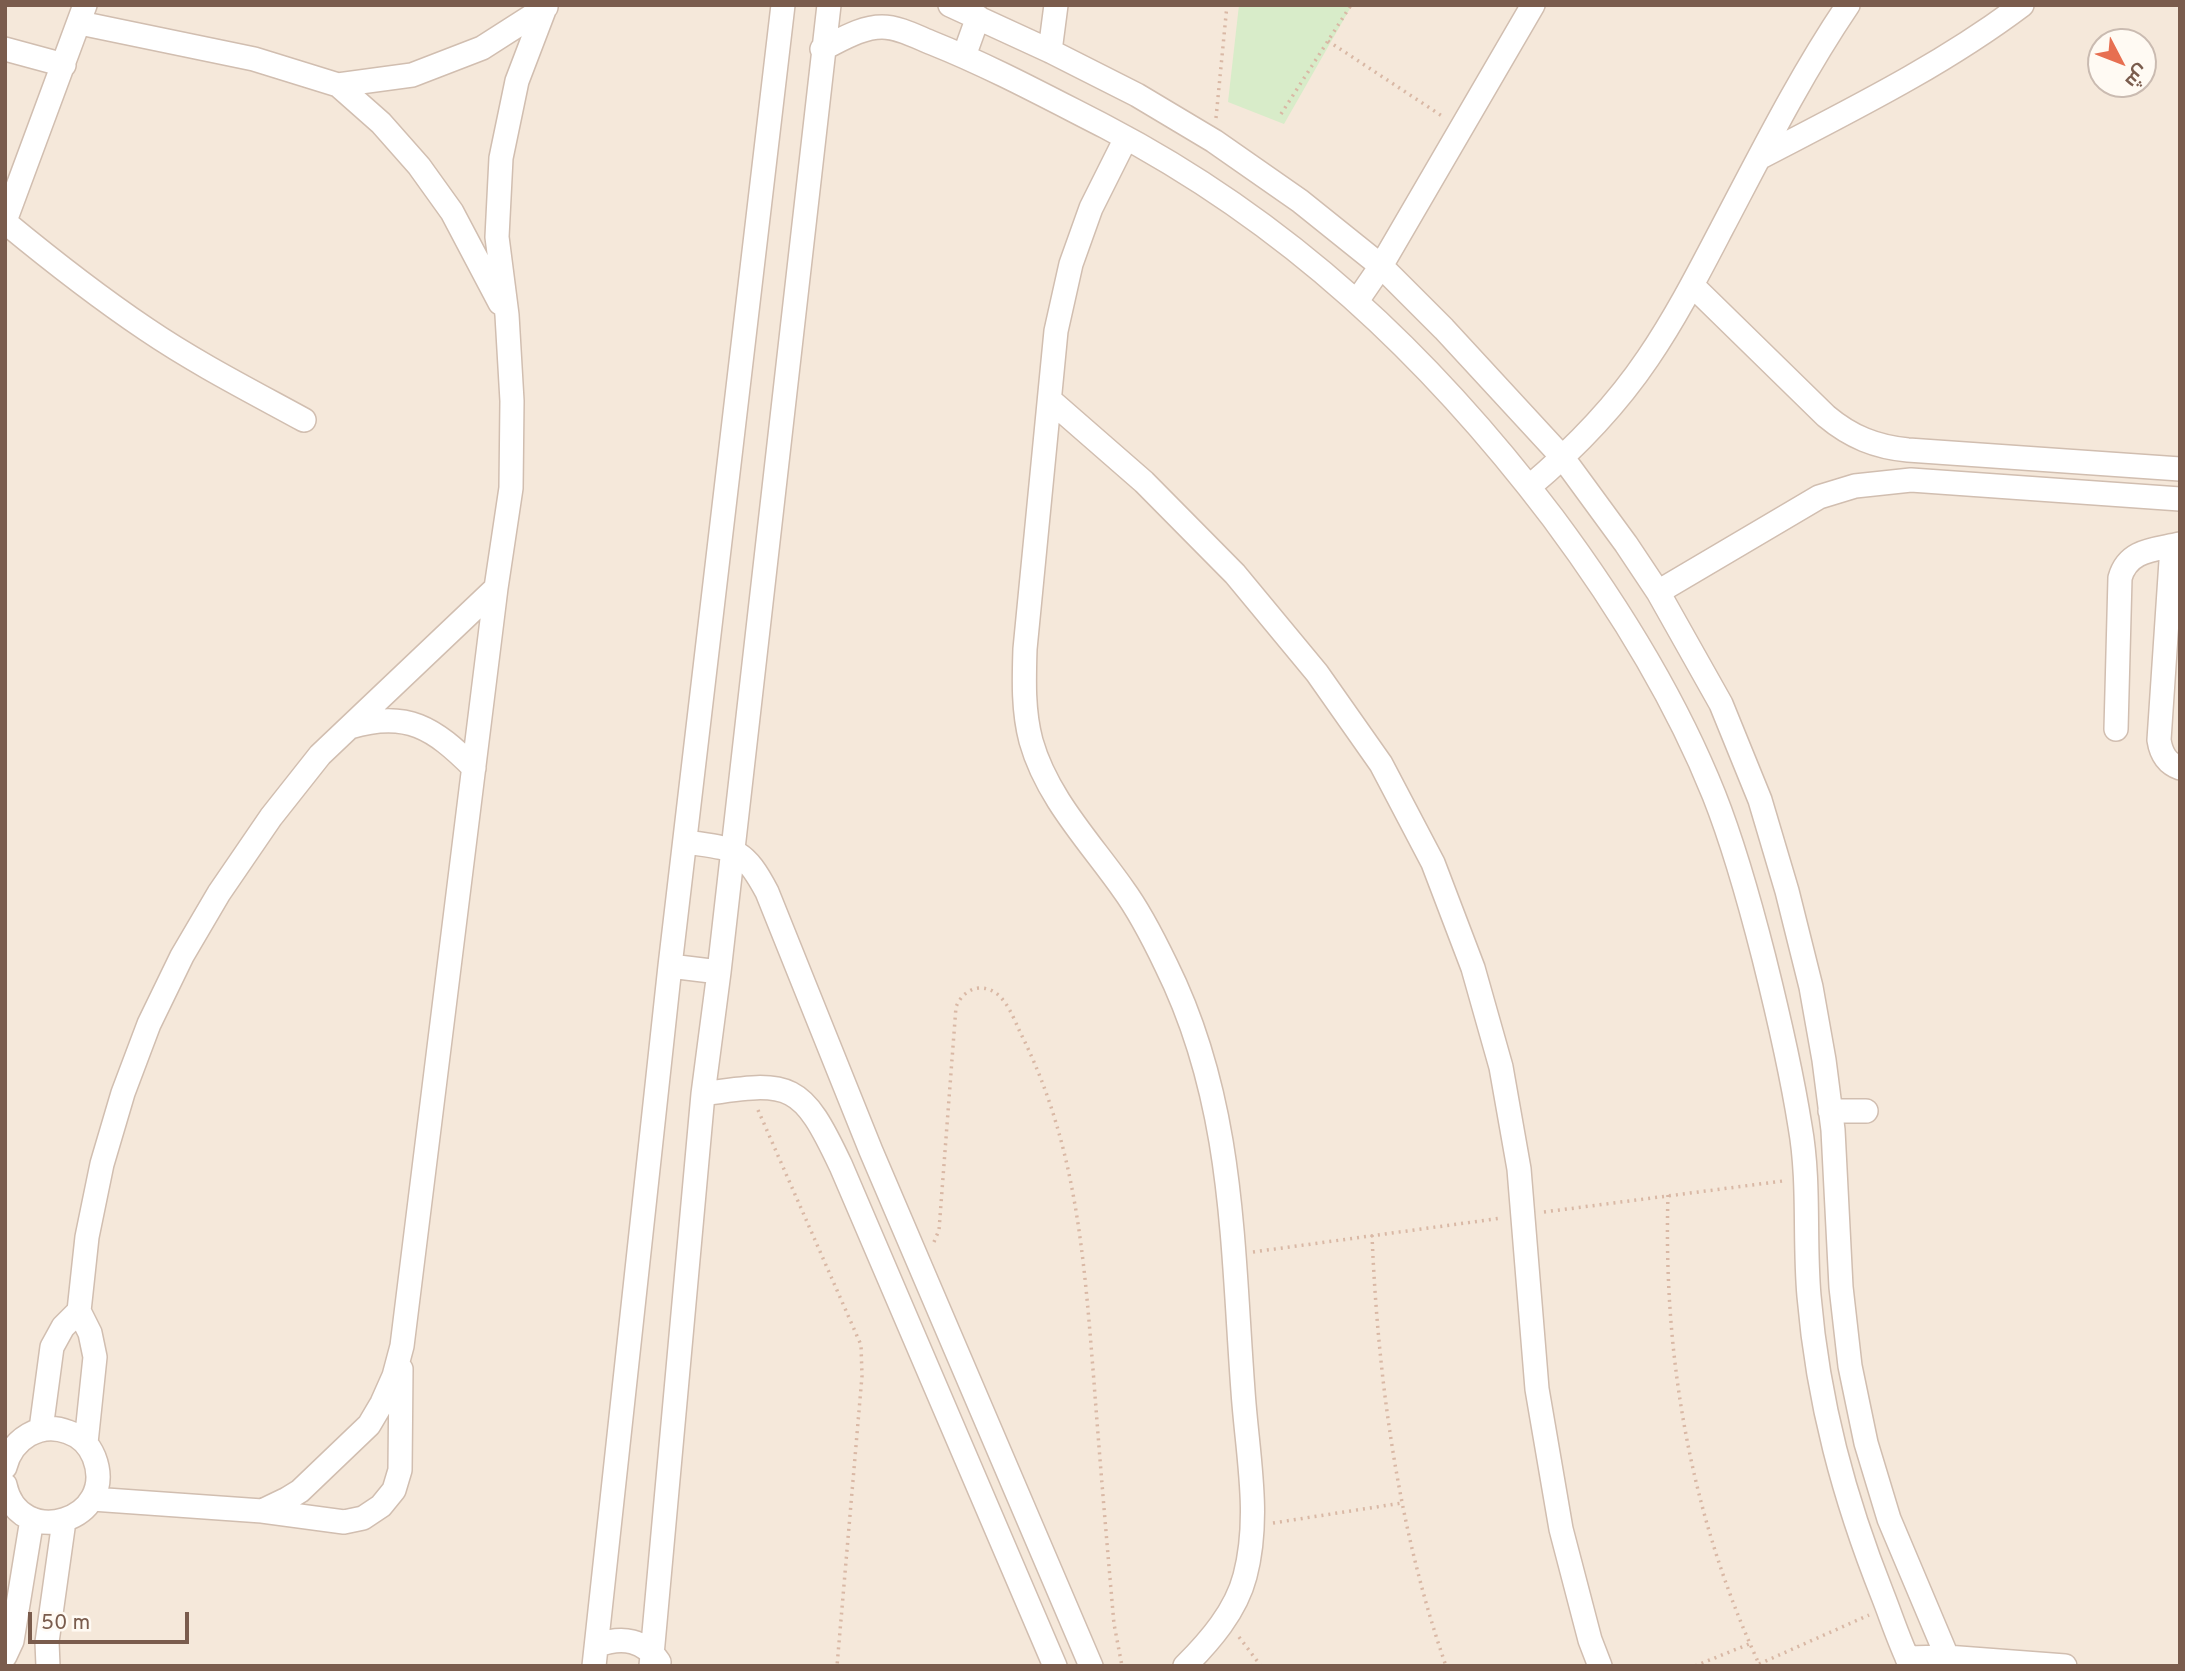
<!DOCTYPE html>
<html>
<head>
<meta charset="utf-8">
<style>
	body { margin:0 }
	#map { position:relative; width:2185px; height:1671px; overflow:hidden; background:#fdf6ec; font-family:Overpass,Cairo,sans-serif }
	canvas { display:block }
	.frame { position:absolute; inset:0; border:7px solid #7a5c4d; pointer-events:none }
	.north { position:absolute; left:2087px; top:28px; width:70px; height:70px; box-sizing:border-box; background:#fffaf3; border:2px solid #cabbb1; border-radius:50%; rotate:132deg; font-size:19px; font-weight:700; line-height:28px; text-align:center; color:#7a5c4d }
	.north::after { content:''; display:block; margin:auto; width:24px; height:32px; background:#e76f51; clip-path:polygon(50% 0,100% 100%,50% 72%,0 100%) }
	.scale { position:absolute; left:28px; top:1612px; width:161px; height:32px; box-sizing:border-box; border:4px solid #7a5c4d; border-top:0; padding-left:9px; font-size:21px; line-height:24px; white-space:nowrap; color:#7a5c4d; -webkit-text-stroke:5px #fffaf3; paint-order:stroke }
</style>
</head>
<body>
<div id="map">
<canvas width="2185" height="1671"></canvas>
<div class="frame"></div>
<div class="north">ش</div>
<div class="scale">50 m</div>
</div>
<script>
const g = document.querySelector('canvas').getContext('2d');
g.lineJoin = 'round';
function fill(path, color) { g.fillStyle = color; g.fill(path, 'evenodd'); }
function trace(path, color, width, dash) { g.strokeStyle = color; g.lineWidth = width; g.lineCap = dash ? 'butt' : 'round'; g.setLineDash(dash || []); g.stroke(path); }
const residential = new Path2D(`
	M 5,5 L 2180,5 L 2180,1666 L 5,1666 ZM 2101,42 L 2143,42 L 2143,84 L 2101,84 Z`);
const green = new Path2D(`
	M 1239,5 L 1352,5 L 1284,124 L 1228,102 Z`);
const path = new Path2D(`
	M 1328,41 L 1442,116
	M 1281,114 L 1351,5
	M 1216,118 L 1227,5
	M 758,1110 L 861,1345 L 862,1376 L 837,1666
	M 1668,1195 C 1663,1358 1691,1518 1760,1666
	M 1544,1212 L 1783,1181
	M 1372,1235 C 1378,1381 1398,1528 1446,1666
	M 934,1242 L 939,1230 L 956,1007 C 960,997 968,989 979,988 C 1003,987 1012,1015 1020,1032 C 1077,1145 1084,1258 1094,1382 C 1100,1463 1107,1544 1114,1624 L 1122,1666
	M 1253,1252 L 1502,1218
	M 1273,1523 L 1402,1503
	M 1239,1637 L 1261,1666
	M 1759,1664 L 1869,1615
	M 1695,1666 L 1749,1644`);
const minor = new Path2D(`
	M 950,5 L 1050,51 L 1137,95 L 1214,141 L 1300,201 L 1381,266 L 1444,329 L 1563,458 L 1626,544 L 1658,592 L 1721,704 L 1760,800 L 1787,891 L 1811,987 L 1824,1060 L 1833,1130 L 1841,1287 L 1850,1366 L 1866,1443 L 1889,1519 L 1951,1666
	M 80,23 L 254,59 L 338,85 L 381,123 L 419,166 L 452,212 L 500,303
	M 5,49 L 64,65
	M 822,49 C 841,40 861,27 882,27 C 899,27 917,37 932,43 C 992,67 1049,98 1106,127 C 1288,222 1430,356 1553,518 C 1617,604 1674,695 1714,795 C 1735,848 1750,903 1764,958 C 1778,1014 1791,1069 1800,1126 C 1810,1182 1804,1239 1809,1296 C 1818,1402 1844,1498 1883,1596 C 1892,1619 1900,1644 1911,1666
	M 1050,51 L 1056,5
	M 964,56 L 978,17
	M 338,85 L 412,75 L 482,48 L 546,7
	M 1126,138 L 1091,208 L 1071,264 L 1056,331 L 1025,649 C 1024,680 1023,711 1031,741 C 1047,798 1090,842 1123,889 C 1140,912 1154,940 1166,965 C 1234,1102 1232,1243 1243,1391 C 1247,1452 1261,1516 1245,1576 C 1236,1611 1210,1641 1185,1666
	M 1759,158 C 1849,111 1941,66 2022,5
	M 5,221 L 85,5
	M 5,222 C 51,260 97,296 146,329 C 196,363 251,391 304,420
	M 1692,285 L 1826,416 C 1851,437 1876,447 1908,450 L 2180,469
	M 1357,301 L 1381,266 L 1533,5
	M 1050,400 L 1144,482 L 1235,574 L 1317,673 L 1381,764 L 1433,863 L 1473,968 L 1501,1067 L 1519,1169 L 1537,1389 L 1561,1529 L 1590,1640 L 1600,1666
	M 1529,487 C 1574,449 1615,407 1648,358 C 1676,317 1699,272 1722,228 C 1762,152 1800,76 1848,5
	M 2172,546 L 2159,740 C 2161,753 2166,763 2180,768
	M 1658,592 L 1819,497 L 1855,486 L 1911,480 L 2180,499
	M 350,727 C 407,710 434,728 474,768
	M 2116,729 L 2120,578 C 2128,549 2155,550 2180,544
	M 686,842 C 733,849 743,846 767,892 L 871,1151 L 1091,1666
	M 670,966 L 719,972
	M 703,1094 C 792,1080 802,1083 841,1166 L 1055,1666
	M 1830,1111 L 1866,1111
	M 41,1429 L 52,1347 L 63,1327 L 79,1311
	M 86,1443 L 95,1357 L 90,1333 L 79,1311 L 87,1237 L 102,1164 L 123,1093 L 149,1024 L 182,956 L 219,893 L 271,817 L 320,755 L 496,588
	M 5,1467 C 12,1439 40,1421 68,1432 C 80,1436 89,1445 94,1457 C 119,1521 19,1551 5,1485
	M 92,1499 L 262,1511 L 287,1499 L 300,1491 L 369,1425 L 382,1403 L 394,1376 L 402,1346 L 496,588 L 511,488 L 512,401 L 507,315 L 497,237 L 501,158 L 517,81 L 546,5
	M 262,1511 L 344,1522 L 363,1518 L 381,1506 L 394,1490 L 400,1470 L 401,1369
	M 598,1645 C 623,1636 644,1640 659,1662
	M 5,1656 L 12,1641 L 32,1519
	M 1907,1658 L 1946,1657 L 2065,1666
	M 48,1666 L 47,1642 L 64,1521
	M 594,1666 L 670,966 L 783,5
	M 651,1666 L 703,1094 L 719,972 L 829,5`);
fill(residential, '#f5e8da');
fill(green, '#d8ecc9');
trace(minor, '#d1beb0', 26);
trace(path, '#d9b8a5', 3.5, [2, 5]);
trace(minor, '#fff', 23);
</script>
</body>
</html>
